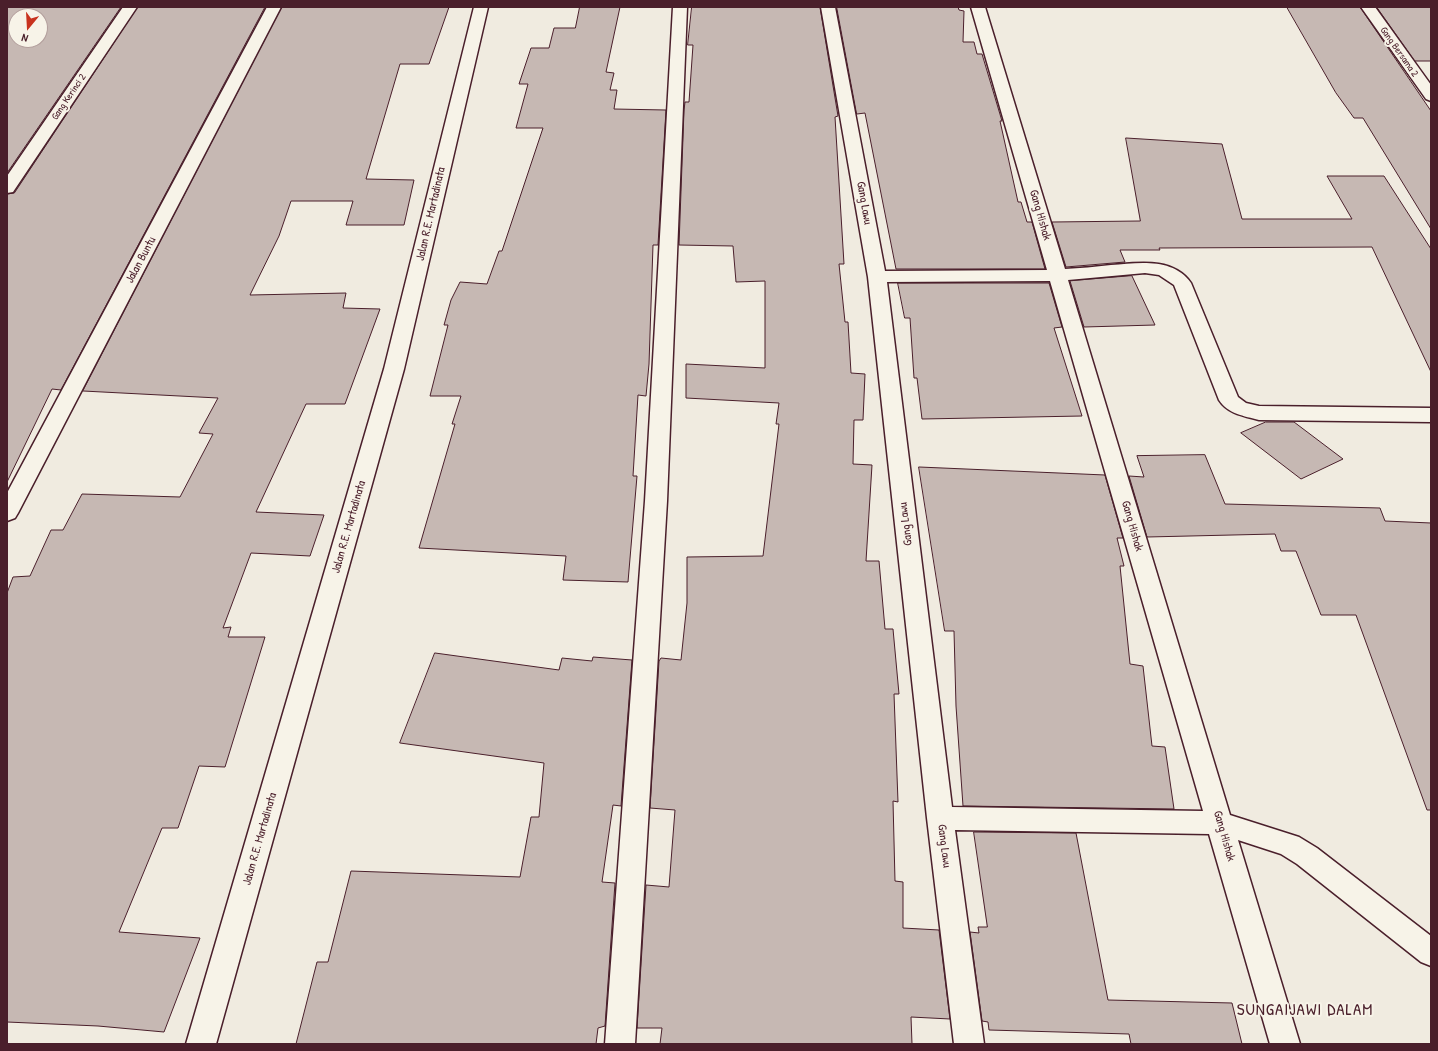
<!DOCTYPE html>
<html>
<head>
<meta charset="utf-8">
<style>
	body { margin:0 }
	#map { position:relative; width:1438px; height:1051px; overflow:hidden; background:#f0ebe0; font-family:"Patrick Hand",sans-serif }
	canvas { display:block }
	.frame { position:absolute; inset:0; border:8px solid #4a1f2b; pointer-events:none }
	.north { position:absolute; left:8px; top:8px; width:40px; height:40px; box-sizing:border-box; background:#f7f3e8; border:1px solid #b29e9c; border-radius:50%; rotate:198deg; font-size:11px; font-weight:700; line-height:16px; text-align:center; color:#4a1f2b }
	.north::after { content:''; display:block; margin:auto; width:14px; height:18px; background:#c8321e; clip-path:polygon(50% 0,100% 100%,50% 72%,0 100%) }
</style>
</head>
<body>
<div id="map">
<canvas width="1438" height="1051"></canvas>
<div class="frame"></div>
<div class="north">N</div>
</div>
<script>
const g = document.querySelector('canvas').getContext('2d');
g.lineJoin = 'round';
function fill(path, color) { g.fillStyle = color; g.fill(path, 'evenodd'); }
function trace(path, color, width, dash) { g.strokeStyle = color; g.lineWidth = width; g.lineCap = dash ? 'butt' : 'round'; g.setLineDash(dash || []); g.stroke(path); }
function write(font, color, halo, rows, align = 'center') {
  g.font = font + ' "Patrick Hand",sans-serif'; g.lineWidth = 4; g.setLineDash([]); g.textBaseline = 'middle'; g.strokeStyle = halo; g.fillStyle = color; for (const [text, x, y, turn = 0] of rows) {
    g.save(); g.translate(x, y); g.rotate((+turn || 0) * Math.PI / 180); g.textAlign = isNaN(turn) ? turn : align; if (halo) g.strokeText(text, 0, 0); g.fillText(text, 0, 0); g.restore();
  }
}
const building = new Path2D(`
	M 7,7 L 121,7 L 7,173 ZM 16,16 L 40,16 L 40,40 L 16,40 Z
	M 138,7 L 265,7 L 61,390 L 52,389 L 7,482 L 7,194 L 14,193 Z
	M 282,7 L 449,7 L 429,64 L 400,64 L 366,179 L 414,180 L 404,225 L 346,225 L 353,201 L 291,201 L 279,236 L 250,295 L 346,293 L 343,308 L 380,309 L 345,404 L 306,404 L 256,512 L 324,515 L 310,556 L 251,553 L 223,628 L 231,627 L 228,637 L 265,637 L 225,767 L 199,766 L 178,828 L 162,828 L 119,932 L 200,938 L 164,1032 L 98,1026 L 7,1022 L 7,593 L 13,577 L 30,576 L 51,530 L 63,530 L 82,494 L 180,497 L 213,434 L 199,433 L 218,398 L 83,391 Z
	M 580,7 L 620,7 L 606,72 L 614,73 L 610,90 L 617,90 L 614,109 L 666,110 L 658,245 L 653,245 L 649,364 L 646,396 L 638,395 L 633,476 L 637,476 L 628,582 L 563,580 L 566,556 L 419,548 L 455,424 L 452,424 L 461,396 L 430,396 L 448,325 L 444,325 L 451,300 L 460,282 L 487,284 L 499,251 L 502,251 L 543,128 L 516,128 L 528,84 L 519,84 L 531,48 L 549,48 L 554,28 L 575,28 Z
	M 692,7 L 820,7 L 838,116 L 835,117 L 844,264 L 839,264 L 845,322 L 848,322 L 851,373 L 865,374 L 863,420 L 854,420 L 853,464 L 872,465 L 866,561 L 879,561 L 885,629 L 893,629 L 899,694 L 894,694 L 898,802 L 893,801 L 895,881 L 903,882 L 903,928 L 939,930 L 950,1019 L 911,1017 L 912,1044 L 660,1044 L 662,1028 L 637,1028 L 646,885 L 669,887 L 675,810 L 650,808 L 659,661 L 661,658 L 681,660 L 687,603 L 687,557 L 763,556 L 779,424 L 776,424 L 779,403 L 686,398 L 686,364 L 765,368 L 765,281 L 736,282 L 733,246 L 679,245 L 684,110 L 685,102 L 689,102 L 693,45 L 688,45 Z
	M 837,7 L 958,7 L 959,10 L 964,11 L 963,42 L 974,42 L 977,54 L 982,54 L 1002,121 L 1000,121 L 1018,202 L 1021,202 L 1027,222 L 1032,222 L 1045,269 L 896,269 L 865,113 L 857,114 Z
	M 1287,7 L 1360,7 L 1431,111 L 1431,229 L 1363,118 L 1354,118 L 1336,93 Z
	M 1377,7 L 1431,7 L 1431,61 L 1415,61 Z
	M 1126,138 L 1222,144 L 1242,219 L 1352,219 L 1327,176 L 1384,176 L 1431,249 L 1431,372 L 1372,247 L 1159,248 L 1160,250 L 1120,250 L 1125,262 L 1066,267 L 1052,222 L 1140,221 Z
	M 1132,276 L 1155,325 L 1084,327 L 1070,281 Z
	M 898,283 L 1049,283 L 1062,327 L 1054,328 L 1082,416 L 922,419 L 917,378 L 914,378 L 910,318 L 905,318 Z
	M 1266,422 L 1294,422 L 1343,459 L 1301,479 L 1241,433 Z
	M 1205,455 L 1225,504 L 1380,508 L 1385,521 L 1431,523 L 1431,810 L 1427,810 L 1356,615 L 1321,615 L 1296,551 L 1281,551 L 1275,534 L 1147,537 L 1129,476 L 1144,477 L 1137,456 Z
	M 919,467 L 1105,475 L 1123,538 L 1117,538 L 1124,566 L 1120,566 L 1130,664 L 1143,666 L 1152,746 L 1165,747 L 1174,809 L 963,806 L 956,706 L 954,631 L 945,631 Z
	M 435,653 L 559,670 L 562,658 L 592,661 L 593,657 L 632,660 L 621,806 L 613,805 L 602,882 L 615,883 L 605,1026 L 598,1028 L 596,1044 L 296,1044 L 317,962 L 328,962 L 351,871 L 520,877 L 531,817 L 539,817 L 544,763 L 400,743 Z
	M 974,832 L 1076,833 L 1108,1000 L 1232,1003 L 1242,1044 L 1131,1044 L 1129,1034 L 989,1030 L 988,1022 L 982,1021 L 970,932 L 979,933 L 978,927 L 987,927 Z`);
const street = new Path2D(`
	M 123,7 L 137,7 L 13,192 L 7,193 L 7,176 Z
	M 267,7 L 281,7 L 18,513 L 15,518 L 7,521 L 7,493 Z
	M 474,7 L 488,7 L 404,369 L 216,1044 L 186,1044 L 384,369 Z
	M 673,7 L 687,7 L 667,501 L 635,1044 L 605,1044 L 645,501 Z
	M 821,7 L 835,7 L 885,271 L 1047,270 L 971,7 L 985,7 L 1065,269 C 1080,268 1095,267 1111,265 C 1138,263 1173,257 1191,283 L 1238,397 L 1246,403 L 1259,406 L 1431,408 L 1431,422 L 1259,420 C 1244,416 1228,414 1219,400 L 1174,285 L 1159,275 L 1145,273 L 1068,280 L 1230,815 L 1299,837 L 1317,848 L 1431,936 L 1431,966 L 1421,962 L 1297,864 L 1281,854 L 1238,840 L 1300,1044 L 1270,1044 L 1209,834 L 955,830 L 984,1044 L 954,1044 L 927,818 L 868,277 ZM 1050,281 L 1203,811 L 952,807 L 887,282 Z
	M 1361,7 L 1375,7 L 1431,85 L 1431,101 L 1426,99 Z`);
const farStreetnames = [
	["Gang Bersama 2",1399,52,55],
	["Gang Kerinci 2",69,97,-56]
];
const streetNames = [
	["Gang Lawu",864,203,80],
	["Jalan R.E. Martadinata",431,214,-77],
	["Gang Hishak",1040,215,74],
	["Jalan Buntu",141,260,-62],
	["Gang Lawu",906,524,-97],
	["Gang Hishak",1132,526,74],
	["Jalan R.E. Martadinata",349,527,-74],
	["Gang Hishak",1224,836,74],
	["Jalan R.E. Martadinata",260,839,-74],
	["Gang Lawu",944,846,83]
];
const nearQuarternames = [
	["SUNGAIJAWI DALAM",1305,1010]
];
fill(building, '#c6b8b3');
trace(building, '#4a1f2b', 1);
trace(street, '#4a1f2b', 3);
fill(street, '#f7f3e8');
write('10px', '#4a1f2b', '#f7f3e8', farStreetnames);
write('12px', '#4a1f2b', '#f7f3e8', streetNames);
g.letterSpacing = '1px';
write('17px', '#4a1f2b', '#f7f3e8', nearQuarternames);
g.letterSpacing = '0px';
</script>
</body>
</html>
